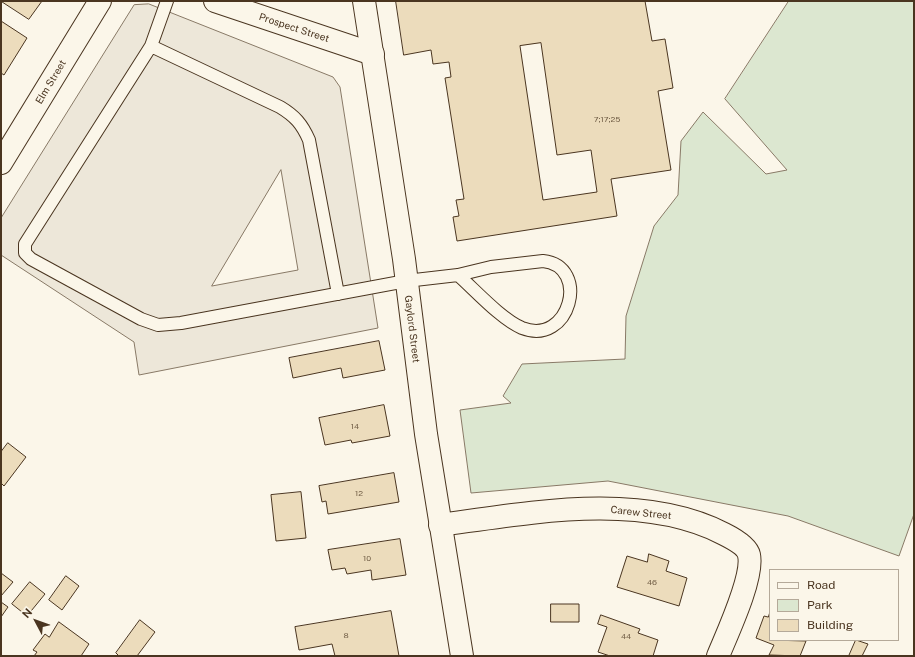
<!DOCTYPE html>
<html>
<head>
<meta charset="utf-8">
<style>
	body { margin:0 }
	#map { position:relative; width:915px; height:657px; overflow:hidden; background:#fbf6e9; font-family:"Public Sans",sans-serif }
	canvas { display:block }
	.frame { position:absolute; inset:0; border:2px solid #4a3520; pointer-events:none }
	.legend { position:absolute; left:769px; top:569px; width:130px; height:72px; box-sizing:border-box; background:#fbf6e9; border:1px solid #b4a999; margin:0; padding:5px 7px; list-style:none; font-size:12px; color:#4a3520 }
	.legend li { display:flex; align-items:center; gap:8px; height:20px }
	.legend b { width:20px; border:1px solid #b4a999 }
	.north { position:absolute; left:16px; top:601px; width:40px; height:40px; -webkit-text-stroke:3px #fbf6e9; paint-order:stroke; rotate:311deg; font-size:11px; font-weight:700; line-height:16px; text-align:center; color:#4a3520 }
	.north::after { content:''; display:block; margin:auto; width:14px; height:18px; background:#4a3520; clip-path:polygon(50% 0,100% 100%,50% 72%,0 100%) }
</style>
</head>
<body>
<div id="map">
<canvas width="915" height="657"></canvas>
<div class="frame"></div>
<ul class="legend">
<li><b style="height:5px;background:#fbf6e9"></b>Road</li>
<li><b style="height:11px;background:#dce7d0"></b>Park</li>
<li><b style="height:11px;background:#ecdcbc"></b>Building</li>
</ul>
<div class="north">N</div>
</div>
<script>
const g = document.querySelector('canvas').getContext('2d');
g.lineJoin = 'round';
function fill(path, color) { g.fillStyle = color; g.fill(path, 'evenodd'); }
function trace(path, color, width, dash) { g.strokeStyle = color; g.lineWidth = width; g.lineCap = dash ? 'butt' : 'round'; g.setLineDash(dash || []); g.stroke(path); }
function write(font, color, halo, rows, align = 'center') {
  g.font = font + ' "Public Sans",sans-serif'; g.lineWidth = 3; g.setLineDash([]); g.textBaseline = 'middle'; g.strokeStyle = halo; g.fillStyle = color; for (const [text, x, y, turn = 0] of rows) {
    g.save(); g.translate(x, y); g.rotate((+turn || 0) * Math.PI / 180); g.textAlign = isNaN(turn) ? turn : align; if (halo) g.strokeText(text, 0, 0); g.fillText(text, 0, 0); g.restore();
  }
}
const green = new Path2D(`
	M 789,1 L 914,1 L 914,514 L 899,556 L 788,516 L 608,481 L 471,493 L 460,410 L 511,403 L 503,396 L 522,364 L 625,359 L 626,316 L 654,226 L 678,195 L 681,141 L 703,112 L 766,174 L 787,170 L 725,99 Z`);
const parking = new Path2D(`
	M 149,4 L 333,77 L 340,87 L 378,328 L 139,375 L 134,342 L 1,255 L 1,218 L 134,5 ZM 281,170 L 298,270 L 212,286 Z`);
const building = new Path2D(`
	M 1,1 L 42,1 L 29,19 Z
	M 396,1 L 645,1 L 652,41 L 665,39 L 673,88 L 658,91 L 671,170 L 611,179 L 617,216 L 457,241 L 453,217 L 459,216 L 456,200 L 464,199 L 445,78 L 451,77 L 449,62 L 433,64 L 431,50 L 404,55 ZM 541,43 L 557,155 L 591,150 L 597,192 L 543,200 L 520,46 Z
	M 1,21 L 27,38 L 4,75 L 1,73 Z
	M 379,341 L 385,370 L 343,378 L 341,368 L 293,378 L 289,358 Z
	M 384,405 L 390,436 L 352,443 L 351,440 L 325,445 L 319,418 Z
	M 8,443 L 26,457 L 4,486 L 1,483 L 1,452 Z
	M 394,473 L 399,502 L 328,514 L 326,501 L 322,502 L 319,486 Z
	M 301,492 L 306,538 L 276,541 L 271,495 Z
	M 400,539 L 406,575 L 372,580 L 371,570 L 347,574 L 345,568 L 332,570 L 328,550 Z
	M 649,554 L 669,561 L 666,571 L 687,578 L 679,606 L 617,587 L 627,556 L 647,562 Z
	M 1,573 L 13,582 L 1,596 Z
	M 66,576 L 79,586 L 62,610 L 49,600 Z
	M 30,582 L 45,594 L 27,616 L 12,604 Z
	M 1,602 L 8,607 L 1,617 Z
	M 551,604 L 579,604 L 579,622 L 551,622 Z
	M 391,611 L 399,656 L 335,656 L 332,644 L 299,650 L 295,627 Z
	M 770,612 L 770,640 L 806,641 L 800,656 L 769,655 L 774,645 L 756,638 L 764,616 L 768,617 Z
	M 601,615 L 640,629 L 638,633 L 658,640 L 653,656 L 610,656 L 598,652 L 607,627 L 598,624 Z
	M 140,620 L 155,632 L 137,656 L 119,656 L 116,653 Z
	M 59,622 L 89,644 L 81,656 L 34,656 L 37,652 L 33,650 L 45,634 L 49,637 Z
	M 856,640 L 868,644 L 862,656 L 849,656 Z`);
const lane = new Path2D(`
	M 167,1 L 151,46 L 25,244 L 25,253 L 31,259 L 141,319 L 158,325 L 181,323 L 406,281 L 458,275 L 491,267 L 543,261 C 591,266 570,347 522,328 C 501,319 475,290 458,275
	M 151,46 L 280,107 C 295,116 302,124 309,140 L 338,294`);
const street = new Path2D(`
	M 215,1 L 373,54
	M 1,163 L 100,1
	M 440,525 C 529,513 641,491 724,534 C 732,538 747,546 749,555 C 754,577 727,634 718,656`);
const secondary = new Path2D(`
	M 364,1 L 404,259 L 426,434 L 462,656`);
const numberNames = [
	["7;17;25",607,120],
	["14",355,427],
	["12",359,494],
	["10",367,559],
	["46",652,583],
	["8",346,636],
	["44",626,637]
];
const streetNames = [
	["Prospect Street",294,28,18],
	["Elm Street",51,82,-59],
	["Gaylord Street",412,329,83],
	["Carew Street",641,513,6]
];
fill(green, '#dce7d0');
trace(green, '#887966', 1);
fill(parking, '#ede7d9');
trace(parking, '#887966', 1);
fill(building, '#ecdcbc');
trace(building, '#4a3520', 1);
trace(lane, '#4a3520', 14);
trace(street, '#4a3520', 24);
trace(secondary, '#4a3520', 24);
trace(lane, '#fbf6e9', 12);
trace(street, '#fbf6e9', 22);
trace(secondary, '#fbf6e9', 22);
write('8px', '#725f47', null, numberNames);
write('10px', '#4a3520', '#fbf6e9', streetNames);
</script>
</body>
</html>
